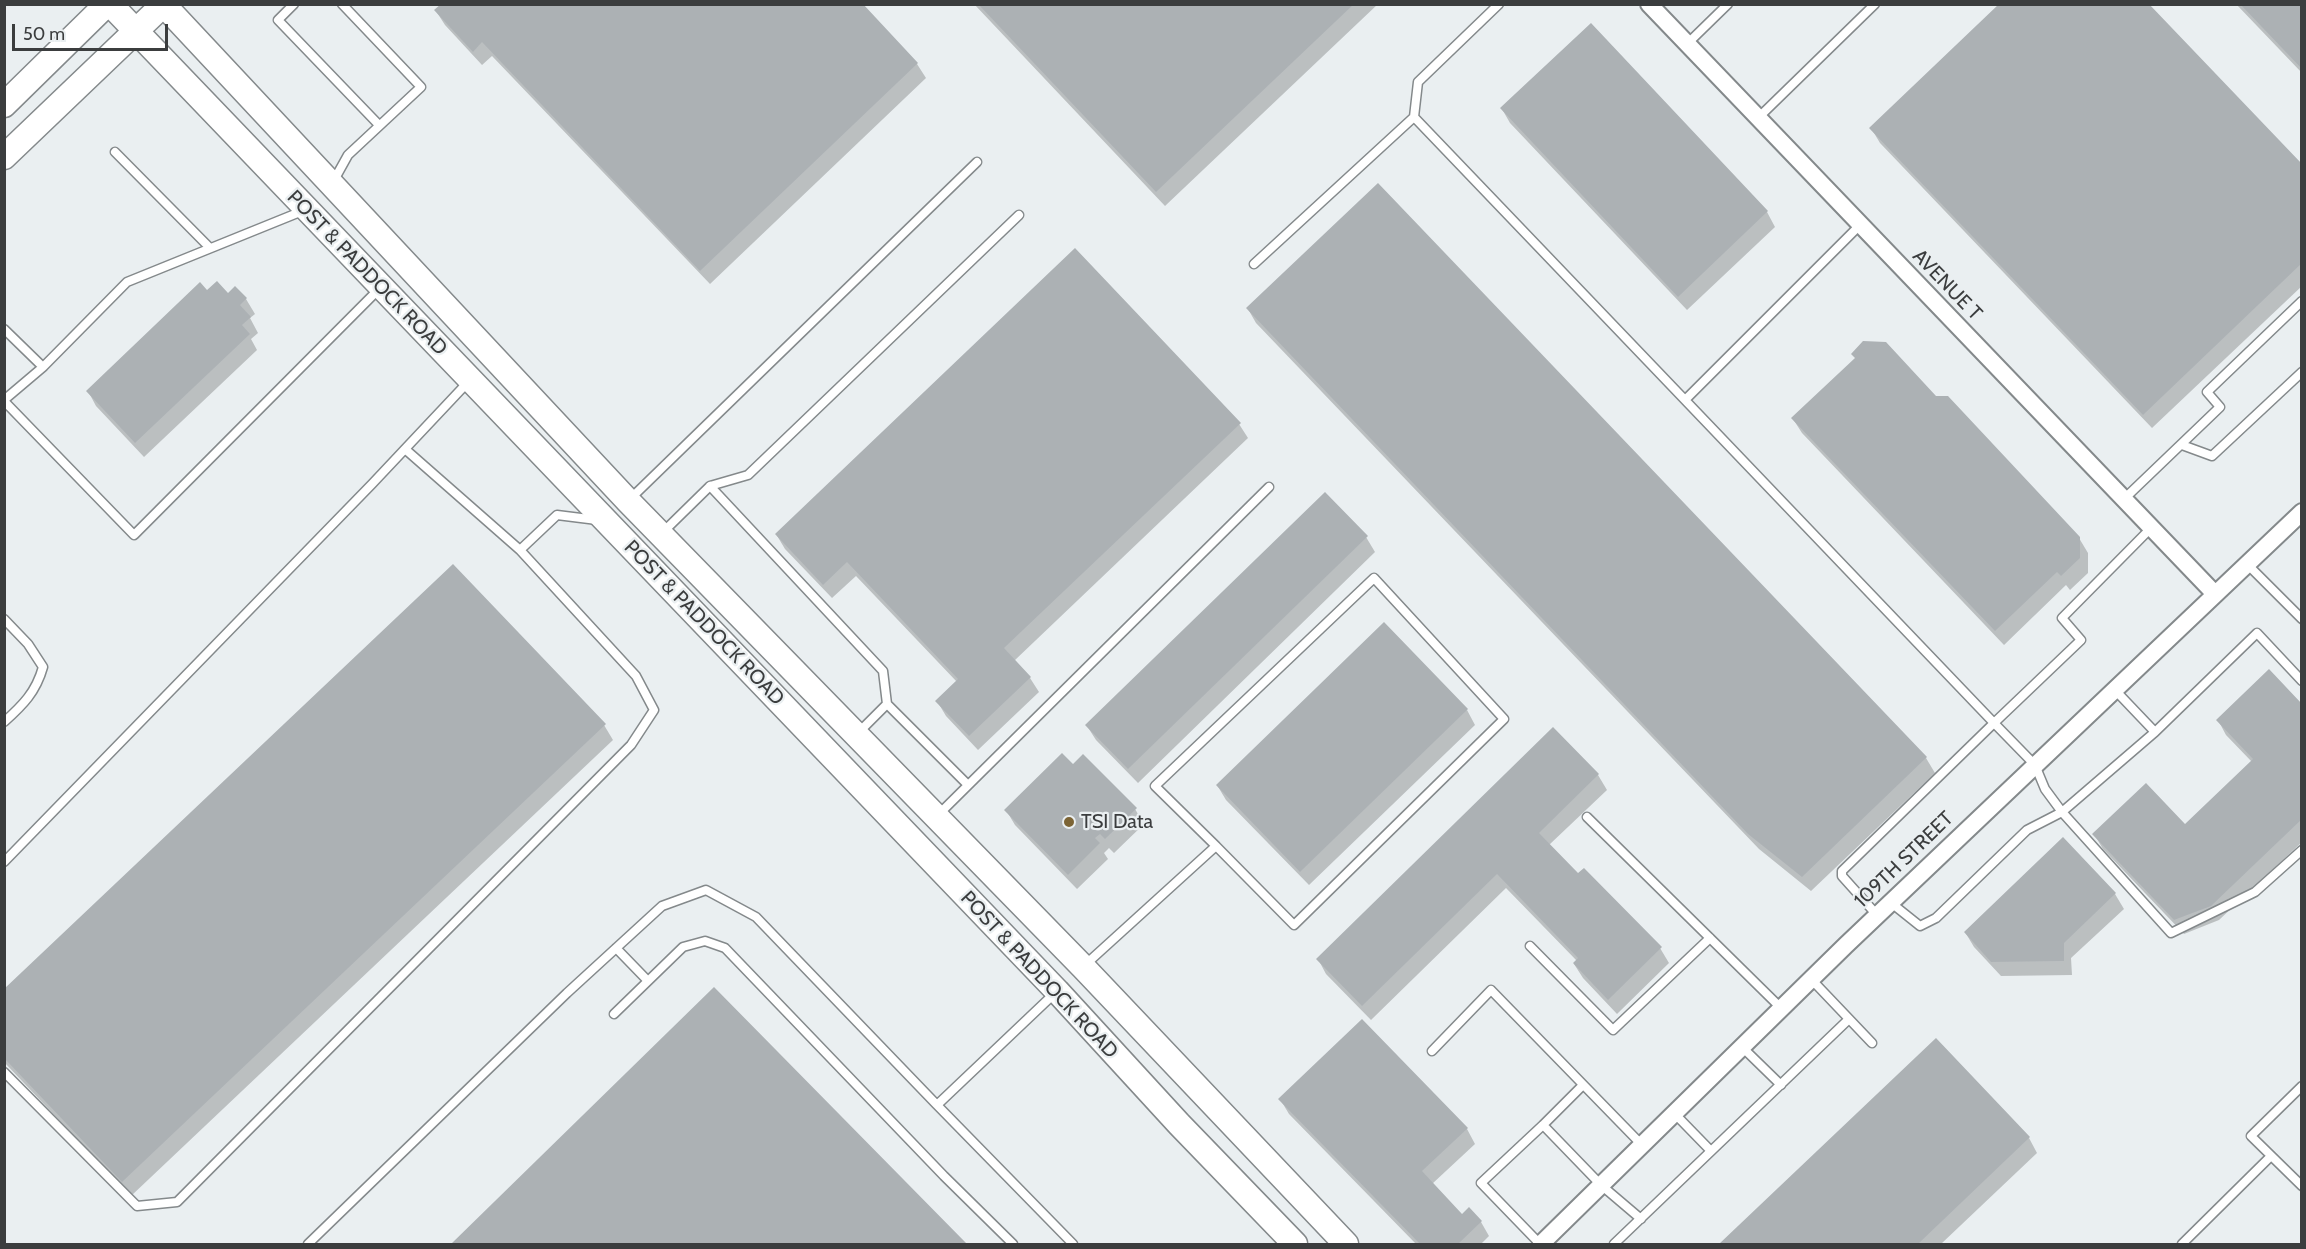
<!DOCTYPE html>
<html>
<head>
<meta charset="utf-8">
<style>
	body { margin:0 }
	#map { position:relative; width:2306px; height:1249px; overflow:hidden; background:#eaeff1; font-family:Cabin,sans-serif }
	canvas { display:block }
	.frame { position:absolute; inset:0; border:6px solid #3b3d3e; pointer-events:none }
	.scale { position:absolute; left:12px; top:24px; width:156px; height:27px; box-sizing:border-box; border:3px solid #3b3d3e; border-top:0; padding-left:8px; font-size:18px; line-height:21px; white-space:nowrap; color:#3b3d3e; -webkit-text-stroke:4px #eaeff1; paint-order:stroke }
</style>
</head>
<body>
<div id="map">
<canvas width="2306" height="1249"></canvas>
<div class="frame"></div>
<div class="scale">50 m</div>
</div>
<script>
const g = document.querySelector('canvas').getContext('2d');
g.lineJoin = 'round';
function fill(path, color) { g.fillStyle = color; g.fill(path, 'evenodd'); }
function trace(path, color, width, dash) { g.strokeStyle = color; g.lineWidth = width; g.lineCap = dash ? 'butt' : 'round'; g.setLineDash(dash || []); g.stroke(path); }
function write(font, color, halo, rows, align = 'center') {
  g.font = font + ' Cabin,sans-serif'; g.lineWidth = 4.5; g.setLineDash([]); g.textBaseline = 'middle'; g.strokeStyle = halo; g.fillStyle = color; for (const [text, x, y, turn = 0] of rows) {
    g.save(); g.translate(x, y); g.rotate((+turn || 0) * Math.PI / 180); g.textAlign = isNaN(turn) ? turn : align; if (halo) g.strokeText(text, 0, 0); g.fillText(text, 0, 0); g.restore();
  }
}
const shadow = new Path2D(`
	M 974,4 L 1378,4 L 1165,206 Z
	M 2236,4 L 2302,4 L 2302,73 Z
	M 436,11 L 917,64 L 926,78 L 710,284 L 492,56 L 482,65 L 445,25 Z
	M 1591,25 L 1767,212 L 1775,227 L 1687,310 L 1510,123 L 1502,109 Z
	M 1871,128 L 2302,167 L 2302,286 L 2152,428 L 1880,143 Z
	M 1378,185 L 1926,758 L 1935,773 L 1811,891 L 1759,849 L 1256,323 L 1248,309 Z
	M 235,288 L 246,299 L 255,314 L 250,318 L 258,333 L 251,339 L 257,350 L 144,457 L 96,406 L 88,391 L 207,292 L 228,295 Z
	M 1936,397 L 2079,538 L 2088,553 L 2088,573 L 2070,590 L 2066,585 L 2004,645 L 1802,433 L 1793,419 Z
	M 1239,424 L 1248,438 L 1014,661 L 1030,678 L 1039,692 L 978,750 L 946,716 L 937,701 L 957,682 L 856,576 L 832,598 L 785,549 L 776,534 Z
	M 1366,537 L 1375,552 L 1138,783 L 1096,740 L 1087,726 Z
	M 2302,706 L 2302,842 L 2219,920 L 2184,934 L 2103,849 L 2094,834 L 2185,827 L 2252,762 L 2226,735 L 2218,720 Z
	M 1467,710 L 1475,725 L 1309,885 L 1226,800 L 1217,785 Z
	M 604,725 L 613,740 L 131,1196 L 4,1062 L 4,991 Z
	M 1553,729 L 1598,775 L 1607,790 L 1549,845 L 1578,875 L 1660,948 L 1669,963 L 1617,1014 L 1583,978 L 1574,964 L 1577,961 L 1506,888 L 1371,1020 L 1326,974 L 1318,959 Z
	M 1073,767 L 1135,809 L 1144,824 L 1114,853 L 1109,848 L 1104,853 L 1108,859 L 1077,889 L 1015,825 L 1006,810 Z
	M 2063,840 L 2115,894 L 2124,909 L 2071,958 L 2072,975 L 2001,976 L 1974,947 L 1965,932 Z
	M 714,989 L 964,1244 L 453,1244 Z
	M 1362,1021 L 1467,1129 L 1475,1144 L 1432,1184 L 1462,1216 L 1481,1222 L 1489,1236 L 1481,1244 L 1416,1244 L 1289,1114 L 1280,1099 Z
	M 1936,1040 L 2029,1138 L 2037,1153 L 1941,1244 L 1721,1244 Z`);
const building = new Path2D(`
	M 441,4 L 863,4 L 918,63 L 700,271 L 482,42 L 473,52 L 434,10 Z
	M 978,4 L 1354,4 L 1156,192 Z
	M 1999,4 L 2149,4 L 2302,164 L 2302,263 L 2143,415 L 1869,128 Z
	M 2240,4 L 2302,4 L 2302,69 Z
	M 1591,23 L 1768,211 L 1678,297 L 1500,108 Z
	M 1378,183 L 1927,757 L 1802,877 L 1748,834 L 1246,308 Z
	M 1075,248 L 1241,423 L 1004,648 L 1031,677 L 969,736 L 935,701 L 958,679 L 847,562 L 823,585 L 775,534 Z
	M 217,281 L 228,293 L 235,286 L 247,298 L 240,305 L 251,317 L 242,325 L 250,334 L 135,443 L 86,391 L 200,282 L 207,290 Z
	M 1863,341 L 1886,342 L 1936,396 L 1948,396 L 2080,537 L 2080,558 L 2061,576 L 2057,572 L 1995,631 L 1791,418 L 1855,358 L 1851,354 Z
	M 1325,492 L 1368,536 L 1128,769 L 1085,725 Z
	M 453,564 L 606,724 L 122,1182 L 4,1058 L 4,989 Z
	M 1384,622 L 1468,709 L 1300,872 L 1216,785 Z
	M 2269,669 L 2302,704 L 2302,819 L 2211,906 L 2174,920 L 2092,834 L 2146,783 L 2185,824 L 2253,759 L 2216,720 Z
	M 1553,727 L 1599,774 L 1539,833 L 1578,873 L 1584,868 L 1662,947 L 1608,1000 L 1573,963 L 1578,958 L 1497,874 L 1362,1006 L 1316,959 Z
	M 1062,753 L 1073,764 L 1083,754 L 1137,808 L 1105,839 L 1100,834 L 1095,838 L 1100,843 L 1068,875 L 1004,810 Z
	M 2063,837 L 2116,893 L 2064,943 L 2064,961 L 1991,962 L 1964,932 Z
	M 714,987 L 967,1244 L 451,1244 Z
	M 1362,1019 L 1468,1128 L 1422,1171 L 1462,1214 L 1469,1207 L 1482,1221 L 1458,1244 L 1420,1244 L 1278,1099 Z
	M 1936,1038 L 2030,1137 L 1918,1244 L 1719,1244 Z`);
const lane = new Path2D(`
	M 294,4 L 278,20 L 379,125
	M 1499,4 L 1418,82 L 1414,117 L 1685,400 L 1860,225
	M 1687,44 L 1728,4
	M 1758,118 L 1875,4
	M 115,152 L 210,248
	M 333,182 L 348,155 L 421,87 L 342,4
	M 1254,264 L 1414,117
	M 4,329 L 43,367 L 127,282 L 305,210
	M 4,400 L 43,367
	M 1685,400 L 1994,723 L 2081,640 L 2062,618 L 2151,528
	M 4,401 L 134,535 L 379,289
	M 2182,445 L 2212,456 L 2302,372
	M 405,449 L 520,550
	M 710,486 L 748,475 L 1019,215
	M 2124,499 L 2220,407 L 2207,392 L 2302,301
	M 628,501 L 977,162
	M 661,534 L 710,486 L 883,671 L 887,704
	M 2247,564 L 2302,619
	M 4,619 L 28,644 L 43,667 C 36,692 23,705 4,722
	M 2155,732 L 2257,633 L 2302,681
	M 857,734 L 887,704 L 968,785
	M 937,816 L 1269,487
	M 1587,817 L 1781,1008
	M 4,862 L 372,484 L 469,381
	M 1890,902 L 1920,926 L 1936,918 L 2027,830 L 2062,812 L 2155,732 L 2114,689
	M 1877,915 L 1842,876 L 1842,871 L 1994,723 L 2035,765 L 2045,789 L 2062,812 L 2171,933 L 2255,892 L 2302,850
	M 1530,946 L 1613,1030 L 1710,938
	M 616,948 L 648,981
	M 1085,965 L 1216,846 L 1155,786 L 1374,578 L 1504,719 L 1294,925 L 1216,846
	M 1811,979 L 1872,1043
	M 1056,992 L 937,1105 L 1073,1244
	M 614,1014 L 683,947 L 705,941 L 725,948 L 944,1176 L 1013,1244
	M 1742,1047 L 1781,1085
	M 1432,1051 L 1491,990 L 1642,1145
	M 4,1072 L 137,1206 L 177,1202 L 631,745 L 654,710 L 636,676 L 520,550 L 557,515 L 597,520
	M 2302,1086 L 2251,1136 L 2302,1186
	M 1674,1113 L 1711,1151
	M 1543,1125 L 1583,1085
	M 308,1244 L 567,993 L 662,906 L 706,890 L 756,917 L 937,1105
	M 1540,1244 L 1481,1183 L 1543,1125 L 1601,1185 L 1641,1219
	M 1614,1244 L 1849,1019
	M 2182,1244 L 2271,1156`);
const street = new Path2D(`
	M 1649,4 L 2215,594
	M 1541,1244 L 1846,945 L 2302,512`);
const secondary = new Path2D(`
	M 110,4 L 1057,991 L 1179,1124 L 1295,1244
	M 163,4 L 628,501 L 1083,967 L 1346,1244
	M 4,105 L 107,4
	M 4,157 L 164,4`);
const markers = [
	[1069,822,6,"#7c6435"]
];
const streetNames = [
	["POST & PADDOCK ROAD",367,273,46],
	["AVENUE T",1947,285,46],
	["POST & PADDOCK ROAD",704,623,46],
	["109TH STREET",1904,860,-44],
	["POST & PADDOCK ROAD",1039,975,47]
];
const poiNames = [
	["TSI Data",1081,822]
];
fill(shadow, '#0003');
fill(building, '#acb1b4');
trace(lane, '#84898b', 11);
trace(street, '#84898b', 20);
trace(secondary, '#84898b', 27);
trace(lane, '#fff', 8);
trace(street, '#fff', 16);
trace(secondary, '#fff', 24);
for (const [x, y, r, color] of markers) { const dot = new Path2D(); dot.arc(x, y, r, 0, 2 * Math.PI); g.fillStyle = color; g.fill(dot); trace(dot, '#eaeff1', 2); }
write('20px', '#3b3d3e', '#eaeff1', streetNames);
write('20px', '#3b3d3e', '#eaeff1', poiNames, 'left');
</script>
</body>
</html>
